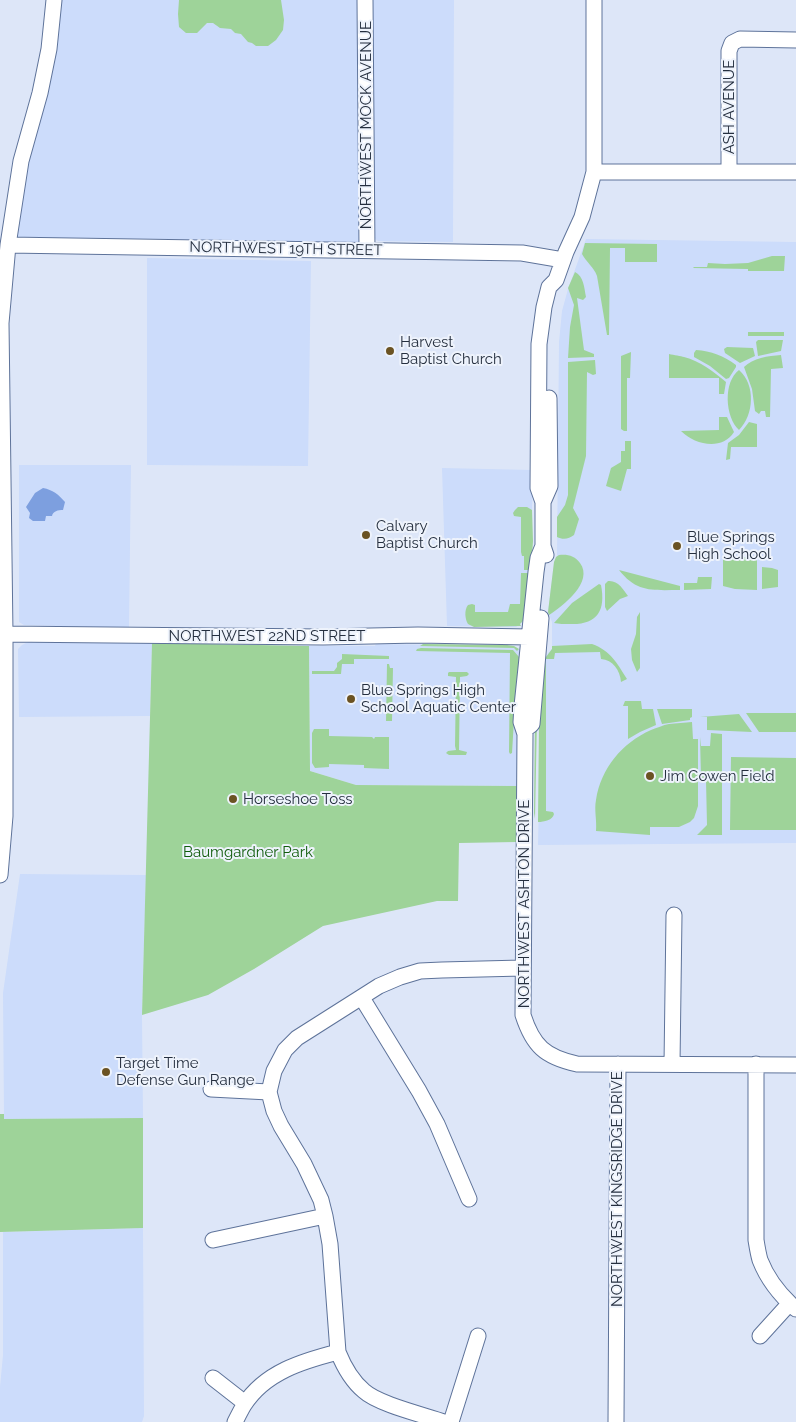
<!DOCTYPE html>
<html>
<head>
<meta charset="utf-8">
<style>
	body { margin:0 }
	canvas { display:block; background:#dde6f8 }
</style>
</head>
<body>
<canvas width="796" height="1422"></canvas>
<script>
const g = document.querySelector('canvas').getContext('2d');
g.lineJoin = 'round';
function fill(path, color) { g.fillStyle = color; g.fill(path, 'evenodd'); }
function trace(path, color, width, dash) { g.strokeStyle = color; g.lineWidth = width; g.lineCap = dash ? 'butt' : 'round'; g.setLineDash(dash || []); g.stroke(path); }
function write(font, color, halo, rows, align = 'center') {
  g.font = font + ' Raleway,sans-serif'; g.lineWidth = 4; g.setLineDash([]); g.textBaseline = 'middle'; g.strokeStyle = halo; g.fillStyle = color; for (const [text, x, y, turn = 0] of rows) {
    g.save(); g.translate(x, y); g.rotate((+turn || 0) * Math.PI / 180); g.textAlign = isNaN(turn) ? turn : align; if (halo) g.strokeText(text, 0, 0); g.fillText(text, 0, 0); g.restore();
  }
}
const built = new Path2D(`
	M 54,0 L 365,0 L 367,250 L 8,245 Z
	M 372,0 L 454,0 L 453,242 L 378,241 L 374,238 Z
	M 586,239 L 796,242 L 796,843 L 538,845 L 541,703 L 545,659 L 548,653 L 552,649 L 552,622 L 548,612 L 554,562 L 557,556 L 559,342 L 562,311 L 568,289 Z
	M 147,258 L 311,261 L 308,466 L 147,465 Z
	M 19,465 L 131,465 L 129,628 L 24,625 L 19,622 Z
	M 442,468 L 533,470 L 531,555 L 522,622 L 516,627 L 447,626 Z
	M 28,642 L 152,643 L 150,716 L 19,717 L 18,649 L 22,645 Z
	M 376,644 L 512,646 L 519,649 L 522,653 L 517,729 L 517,786 L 356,785 L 310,771 L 309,646 L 375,646 Z
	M 20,874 L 146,875 L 142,1015 L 143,1118 L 4,1119 L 3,993 Z
	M 143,1228 L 144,1416 L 142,1422 L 0,1422 L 0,1387 L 3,1355 L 3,1232 Z`);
const green = new Path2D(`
	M 179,0 L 281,0 L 284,20 L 283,30 L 276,40 L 268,46 L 256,46 L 252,43 L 248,42 L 241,34 L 235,33 L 231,29 L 220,28 L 213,23 L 207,23 L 197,33 L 186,33 L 179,27 L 178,14 Z
	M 585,243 L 657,244 L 657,262 L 625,262 L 625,248 L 610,248 L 609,335 L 607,335 L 597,276 C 594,267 586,262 582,254 Z
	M 772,256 L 785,256 L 784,271 L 748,271 L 748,269 L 693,268 L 694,267 L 707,267 L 708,263 L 725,264 L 748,263 Z
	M 575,272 C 584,277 584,287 586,297 L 583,300 L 577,298 L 584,350 L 594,354 L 594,357 L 568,358 L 570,327 L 574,305 L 568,288 Z
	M 748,332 L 784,332 L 784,336 L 748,336 Z
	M 758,340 L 783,340 L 781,351 L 758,356 L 756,342 Z
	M 727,347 L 753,348 L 755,356 L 740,363 L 725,353 L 724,349 Z
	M 696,350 C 711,351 724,356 736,365 L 736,367 L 729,378 L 726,379 L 710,366 L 694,357 L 694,353 Z
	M 631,352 L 630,378 L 627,378 L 627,431 L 624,431 L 621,429 L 621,356 Z
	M 669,354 C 674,355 681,356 684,357 C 700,361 714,372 726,382 L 724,394 L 719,394 L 719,378 L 669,378 Z
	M 781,355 L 783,368 L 771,369 L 770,417 L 766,417 L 765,411 L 761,411 L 759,414 L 755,411 L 752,389 L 744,367 C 753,358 768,356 781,355 Z
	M 595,360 L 596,374 L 593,375 L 587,372 L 586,456 L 573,508 L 579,519 L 574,535 C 569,539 563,540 557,537 L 557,517 L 565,505 L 568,495 L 568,362 Z
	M 739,370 C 756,385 754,415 739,430 C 725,417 723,382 739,370 Z
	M 719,417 L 727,417 L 734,432 C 722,451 695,445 681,431 L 719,430 Z
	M 749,422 L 757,424 L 757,447 L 731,447 L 730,459 L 726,460 L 728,443 L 739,435 Z
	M 625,441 L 631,441 L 631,469 L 627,469 L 621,491 L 606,486 L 611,468 L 621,462 L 621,451 L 625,451 Z
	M 518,507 L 527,507 L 532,510 L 533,541 L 531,570 L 524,570 L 524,556 L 522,556 L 521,552 L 521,517 L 514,516 L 513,513 L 515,510 Z
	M 559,555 C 568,554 575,556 580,563 C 594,582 563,606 549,615 L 548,612 L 554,562 L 556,557 Z
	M 723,557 L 757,557 L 757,590 L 735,589 L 723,586 Z
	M 762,567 L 772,568 L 778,570 L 778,587 L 762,589 Z
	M 619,570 L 680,586 L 680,590 C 653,590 637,593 619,570 Z
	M 521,573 L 530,573 L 524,620 L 520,624 L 521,626 L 474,627 L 468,624 C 465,619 464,610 468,605 L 472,604 L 475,605 L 475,612 L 508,612 L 510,604 L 520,604 Z
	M 698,577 L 712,577 L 711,589 L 684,590 L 684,583 L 697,583 Z
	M 608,581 C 618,580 623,589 628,596 L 620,599 L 607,611 L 605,607 L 605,584 Z
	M 599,584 L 601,585 C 606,611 597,625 570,624 C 564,624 559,624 554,623 L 572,603 Z
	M 640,612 L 640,668 L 637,672 L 632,660 L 631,649 L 636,634 L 637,617 Z
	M 152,643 L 309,646 L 310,771 L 356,785 L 517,786 L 516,842 L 459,843 L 458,901 L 437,901 L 323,926 L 254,969 L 208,995 L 142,1015 Z
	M 423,644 L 507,645 L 514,646 L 519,649 L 517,651 L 514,648 L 420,646 Z
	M 592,644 C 611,651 617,663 627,679 L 621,682 C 620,670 613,660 601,659 L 600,652 L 555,653 L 554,659 L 546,659 L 546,811 L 553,812 L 554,814 C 553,820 544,822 538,822 L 539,722 L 546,657 L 552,649 L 552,646 Z
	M 421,648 L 513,650 L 519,657 L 516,687 L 512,753 L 510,754 L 509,752 L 510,653 L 416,651 L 417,649 Z
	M 342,654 L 389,656 L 389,659 L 354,659 L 354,664 L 342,664 L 341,674 L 312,674 L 312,671 L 334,671 L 337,667 L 337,663 L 342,659 Z
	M 387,664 L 389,664 L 390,668 L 393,668 L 392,721 L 386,721 Z
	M 449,672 L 467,672 L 469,674 L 467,676 L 460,677 L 459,750 L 467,752 L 466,755 L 449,755 L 446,753 L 448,751 L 456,750 L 455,746 L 456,677 L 448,676 L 448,673 Z
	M 625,701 L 641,701 L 642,709 L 653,709 L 656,725 L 640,732 L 628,739 L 628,706 L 623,706 Z
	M 657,709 L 692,709 L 692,717 L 690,718 L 690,720 L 662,724 Z
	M 746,713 L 796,713 L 796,732 L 759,732 Z
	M 739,714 L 752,732 L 707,730 L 707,717 L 700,717 Z
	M 535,718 L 537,718 L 535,819 L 534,813 Z
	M 692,722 L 693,739 L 698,739 L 698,806 L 694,818 L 690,822 L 679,827 L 650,827 L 650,835 L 596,831 C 597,820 594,810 596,800 C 601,768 622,743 651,730 C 657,728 663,725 669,724 C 676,723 685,723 692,722 Z
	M 314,729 L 329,729 L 329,736 L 372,737 L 374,739 L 375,737 L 389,737 L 389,769 L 364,768 L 364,765 L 329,764 L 329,767 L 315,768 L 312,763 L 312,733 Z
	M 711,733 L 722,734 L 722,835 L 697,835 L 707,825 L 706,780 L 705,778 L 701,778 L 700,737 L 701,746 L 710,746 Z
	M 731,757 L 796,758 L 796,830 L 730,830 Z
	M 0,1114 L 4,1114 L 4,1119 L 143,1118 L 143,1228 L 0,1232 Z`);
const water = new Path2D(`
	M 43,488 C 53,490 58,494 65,502 L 63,510 C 58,510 53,511 52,516 L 46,516 L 45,521 L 33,521 L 29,518 L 30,513 L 26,507 L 35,493 Z`);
const minor = new Path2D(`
	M 365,0 L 367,250
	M 594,172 L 796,172
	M 729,172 L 729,51 L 732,43 L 740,39 L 796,40
	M 8,245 L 522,253 L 563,260
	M 543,502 L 550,486 L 549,398
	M 543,546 L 538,558 L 536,572 L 522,706 L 521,722 L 525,734 L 523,1015 C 533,1046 545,1057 577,1064 L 796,1065
	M 546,555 L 543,546 L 543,502 L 538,488 L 539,344 L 544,307 L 549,287 L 556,280 L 566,252 L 582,217 L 594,172 L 594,0
	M 5,634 L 323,637 L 418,635 L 529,637
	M 530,726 L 532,724 L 541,618
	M 0,875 L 5,816 L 5,634 L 1,323 L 8,245 L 21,161 L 40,93 L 49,49 L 54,0
	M 362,998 L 419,1091 L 437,1124 L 469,1199
	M 672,1064 L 674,915
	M 756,1064 L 756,1240 C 757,1246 758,1253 760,1260 C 767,1278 781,1296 796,1309
	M 211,1089 L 269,1092
	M 213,1240 L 325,1216
	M 760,1336 L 789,1304
	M 213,1378 L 245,1403
	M 235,1422 C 238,1416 241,1410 244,1405 C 265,1372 303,1361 338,1352
	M 444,1422 C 424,1415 378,1404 364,1391 C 352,1381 344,1367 338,1352 L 330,1244 L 325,1216 L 321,1200 L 304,1164 L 281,1126 L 274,1111 L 269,1092 L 274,1071 L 285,1050 L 297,1038 L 379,986 L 400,977 L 420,971 L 442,970 L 522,968
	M 451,1422 L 478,1336
	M 616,1422 L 618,1064`);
const markers = [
	[390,351,5,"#6b5323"],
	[366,535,5,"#6b5323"],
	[677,546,5,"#6b5323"],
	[351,699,5,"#6b5323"],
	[650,776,5,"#6b5323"],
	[233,799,5,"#6b5323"],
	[106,1072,5,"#6b5323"]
];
const streetNames = [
	["ASH AVENUE",729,107,-90],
	["NORTHWEST MOCK AVENUE",366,125,-90],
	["NORTHWEST 19TH STREET",286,249,1],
	["NORTHWEST 22ND STREET",267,636],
	["NORTHWEST ASHTON DRIVE",524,904,-90],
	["NORTHWEST KINGSRIDGE DRIVE",617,1189,-90]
];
const poiNames = [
	["Harvest",400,342],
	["Baptist Church",400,359],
	["Calvary",376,526],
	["Baptist Church",376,543],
	["Blue Springs",687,537],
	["High School",687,554],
	["Blue Springs High",361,690],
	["School Aquatic Center",361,707],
	["Jim Cowen Field",660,776],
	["Horseshoe Toss",243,799],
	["Target Time",116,1063],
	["Defense Gun Range",116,1080]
];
const parkNames = [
	["Baumgardner Park",248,852]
];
fill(built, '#ccdcfb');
fill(green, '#9ed399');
fill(water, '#7d9fdf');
trace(minor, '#5e739a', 17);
trace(minor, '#fff', 15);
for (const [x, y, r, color] of markers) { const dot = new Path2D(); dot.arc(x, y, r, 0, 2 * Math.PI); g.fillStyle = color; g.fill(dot); trace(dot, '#eef3fc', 2); }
write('15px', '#252f3f', '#eef3fc', streetNames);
write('15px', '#252f3f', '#eef3fc', poiNames, 'left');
write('15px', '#105c0b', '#eef3fc', parkNames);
</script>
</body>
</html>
